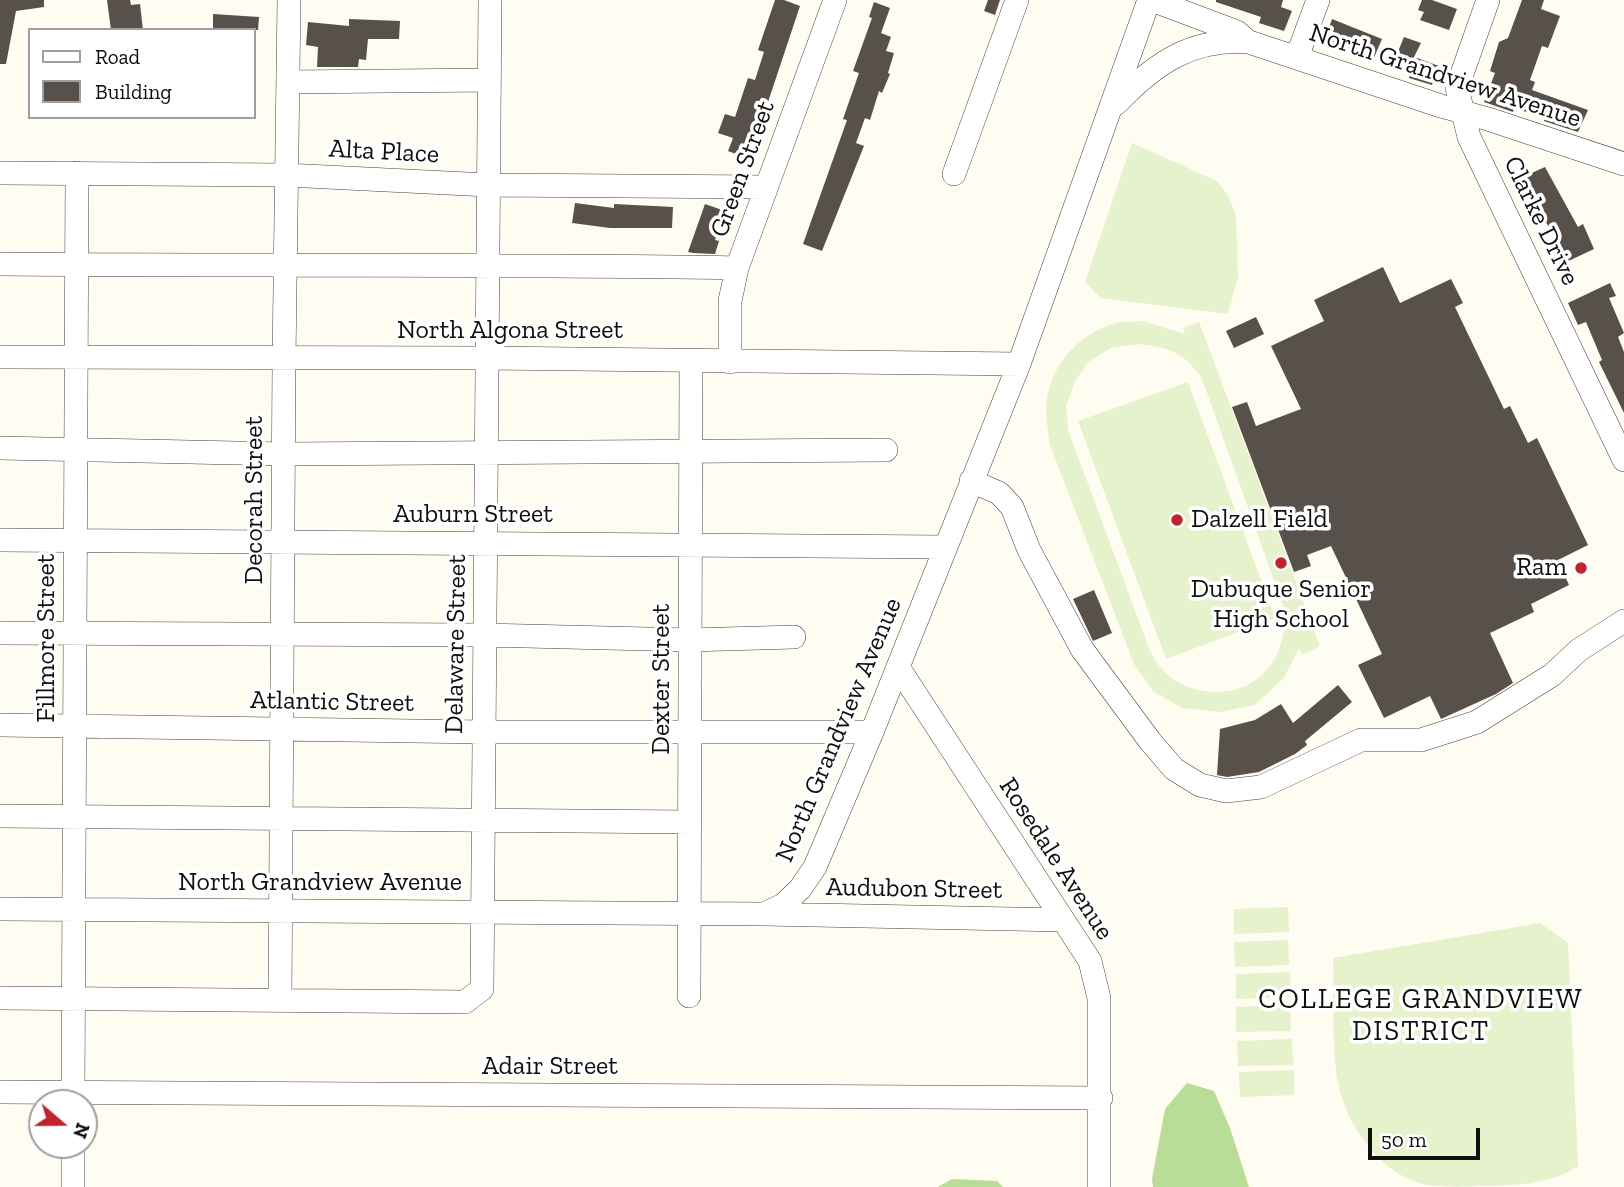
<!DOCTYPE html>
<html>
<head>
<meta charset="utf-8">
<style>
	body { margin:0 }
	#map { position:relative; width:1624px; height:1187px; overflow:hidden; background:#fffcf1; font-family:"Zilla Slab",serif }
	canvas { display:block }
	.legend { position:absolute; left:28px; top:28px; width:228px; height:91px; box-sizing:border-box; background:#fff; border:2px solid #9f9f9f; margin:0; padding:9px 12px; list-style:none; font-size:21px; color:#0f0f0f }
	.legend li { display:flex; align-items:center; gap:14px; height:35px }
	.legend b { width:35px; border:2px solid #9f9f9f }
	.north { position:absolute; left:28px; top:1089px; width:70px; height:70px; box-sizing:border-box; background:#fff; border:2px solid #9f9f9f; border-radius:50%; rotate:110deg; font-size:19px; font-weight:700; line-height:28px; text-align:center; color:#0f0f0f }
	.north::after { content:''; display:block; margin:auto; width:24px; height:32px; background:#c5212a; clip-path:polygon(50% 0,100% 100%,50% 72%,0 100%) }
	.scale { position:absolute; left:1368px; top:1128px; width:112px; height:32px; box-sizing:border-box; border:4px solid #0f0f0f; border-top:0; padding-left:9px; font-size:21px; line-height:24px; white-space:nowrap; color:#0f0f0f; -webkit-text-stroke:5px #fff; paint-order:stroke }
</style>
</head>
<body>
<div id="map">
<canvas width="1624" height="1187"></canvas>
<ul class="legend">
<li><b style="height:9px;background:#fff"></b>Road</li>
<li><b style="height:19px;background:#58504b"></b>Building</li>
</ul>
<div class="north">N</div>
<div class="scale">50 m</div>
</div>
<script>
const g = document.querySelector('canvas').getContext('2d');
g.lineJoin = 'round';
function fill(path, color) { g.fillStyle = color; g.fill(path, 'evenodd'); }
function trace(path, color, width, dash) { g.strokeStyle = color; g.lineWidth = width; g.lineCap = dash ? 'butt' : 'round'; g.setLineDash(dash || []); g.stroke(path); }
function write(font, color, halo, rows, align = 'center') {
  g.font = font + ' "Zilla Slab",serif'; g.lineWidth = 7; g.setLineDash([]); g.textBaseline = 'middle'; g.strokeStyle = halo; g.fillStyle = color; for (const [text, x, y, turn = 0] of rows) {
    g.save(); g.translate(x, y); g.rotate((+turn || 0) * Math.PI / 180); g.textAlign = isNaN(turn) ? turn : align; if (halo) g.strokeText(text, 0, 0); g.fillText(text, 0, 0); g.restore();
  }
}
const forest = new Path2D(`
	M 1187,1083 L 1214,1091 L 1230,1128 L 1249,1187 L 1153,1187 L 1152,1179 L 1165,1109 Z
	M 952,1179 L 997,1181 L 1003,1187 L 938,1187 Z`);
const pitch = new Path2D(`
	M 1132,143 L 1217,181 L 1229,197 L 1236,216 L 1238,277 L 1228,314 L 1101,298 L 1085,282 Z
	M 1143,321 L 1185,334 L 1183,328 L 1199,322 L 1320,646 L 1302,655 L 1299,649 L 1283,679 L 1255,705 L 1220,712 L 1182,708 L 1153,691 L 1134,664 L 1050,445 C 1049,434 1046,423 1046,412 C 1046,370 1076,334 1116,323 C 1124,321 1134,322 1143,321 ZM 1139,344 C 1170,348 1184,352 1202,379 L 1284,608 C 1286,631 1281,656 1264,673 C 1238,700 1186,698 1162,669 C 1157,664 1154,657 1150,651 L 1068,430 L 1066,406 L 1075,382 L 1088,362 L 1111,348 Z
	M 1188,382 L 1275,618 L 1166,659 L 1078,421 Z
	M 1288,907 L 1289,932 L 1234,934 L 1234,909 Z
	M 1540,923 L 1568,943 L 1578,1166 C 1548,1186 1514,1185 1480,1186 C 1463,1187 1443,1187 1427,1185 C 1377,1174 1341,1118 1336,1070 C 1332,1033 1334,995 1333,958 Z
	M 1288,940 L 1289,965 L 1235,967 L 1234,942 Z
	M 1290,972 L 1291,997 L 1236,999 L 1236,974 Z
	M 1290,1005 L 1291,1031 L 1236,1032 L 1236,1007 Z
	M 1292,1039 L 1293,1065 L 1238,1066 L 1237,1041 Z
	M 1294,1070 L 1294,1095 L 1240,1097 L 1239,1072 Z`);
const building = new Path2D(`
	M 0,0 L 44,0 L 44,7 L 16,11 L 6,64 L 0,64 Z
	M 107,0 L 130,0 L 131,5 L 140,4 L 143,30 L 111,30 Z
	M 775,0 L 784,0 L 800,6 L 749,159 L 728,151 L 733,138 L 718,133 L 725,114 L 735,117 L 748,78 L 755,80 L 764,52 L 758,50 Z
	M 988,0 L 1000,0 L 995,15 L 984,11 Z
	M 1216,0 L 1283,0 L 1281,7 L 1292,11 L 1284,31 L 1259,23 L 1261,17 L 1216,2 Z
	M 1422,0 L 1432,0 L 1457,9 L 1449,30 L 1420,20 L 1424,12 L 1418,10 Z
	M 1522,0 L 1544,0 L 1541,9 L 1560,16 L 1548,48 L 1542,46 L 1530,80 L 1535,82 L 1532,90 L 1588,110 L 1578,132 L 1544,121 L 1545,118 L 1514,108 L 1513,112 L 1484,102 L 1495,73 L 1490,71 L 1499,42 L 1508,38 Z
	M 874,2 L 890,8 L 881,33 L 891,37 L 886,51 L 894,53 L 888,73 L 890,74 L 882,93 L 879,91 L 870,120 L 865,118 L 856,143 L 864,146 L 822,251 L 803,244 L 847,120 L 843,119 L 859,73 L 853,71 L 872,18 L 869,17 Z
	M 213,14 L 259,17 L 258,30 L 213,30 Z
	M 349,19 L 400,21 L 399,39 L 368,39 L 366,60 L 359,59 L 358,67 L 317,67 L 318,47 L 306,45 L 308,22 L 349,26 Z
	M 1332,19 L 1382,39 L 1373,60 L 1324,42 Z
	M 1404,37 L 1421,43 L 1413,59 L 1397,54 Z
	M 1417,58 L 1439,66 L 1432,85 L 1409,78 Z
	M 1545,167 L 1578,227 L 1583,224 L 1594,249 L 1560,265 L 1553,248 L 1556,240 L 1541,213 L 1544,212 L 1525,176 Z
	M 575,203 L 614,208 L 614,204 L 673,207 L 672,228 L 610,228 L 572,223 Z
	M 705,204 L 725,211 L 715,240 L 719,241 L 715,254 L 693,253 L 688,252 Z
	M 1383,267 L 1400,303 L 1451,279 L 1463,303 L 1455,307 L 1504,409 L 1510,406 L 1528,443 L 1537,438 L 1588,545 L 1558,560 L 1569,585 L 1531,604 L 1534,612 L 1490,633 L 1513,683 L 1496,694 L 1441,719 L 1430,696 L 1384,718 L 1358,665 L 1382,654 L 1331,546 L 1307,555 L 1311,566 L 1294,572 L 1232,407 L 1247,402 L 1256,426 L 1301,409 L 1271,346 L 1324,321 L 1314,300 Z
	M 1610,283 L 1616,296 L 1609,298 L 1624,333 L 1618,337 L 1624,352 L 1624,413 L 1599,362 L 1602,360 L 1586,322 L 1578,325 L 1568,303 Z
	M 1256,317 L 1264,334 L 1234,348 L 1226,331 Z
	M 1094,590 L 1112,633 L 1093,641 L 1073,599 Z
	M 1338,685 L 1352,702 L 1305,741 L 1307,745 L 1295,754 L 1259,772 L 1227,777 L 1217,775 L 1220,729 L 1255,720 L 1281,704 L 1293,723 Z`);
const minor = new Path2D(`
	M 1152,0 L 1237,32 L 1246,40
	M 1488,0 L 1457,88 L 1469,137 L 1624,460
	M 1297,57 L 1318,0
	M 288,82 L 489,80
	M 1117,103 C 1155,63 1192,38 1249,42 L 1441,106 L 1488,119 L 1624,164
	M 0,173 L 286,175 L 488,185 L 765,187
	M 954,174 L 1017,0
	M 0,264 C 246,266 492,264 737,268
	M 0,357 L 487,358 L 1019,364
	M 730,362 L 730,301 L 737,268 L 835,0
	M 0,448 L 284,454 L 886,450
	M 971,481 L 999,493 L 1012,507 L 1029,550 L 1082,649 L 1150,741 L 1174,769 L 1200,785 L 1226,791 L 1261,787 L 1361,740 L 1421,740 L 1477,722 L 1552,675 L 1579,650 L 1624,621
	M 0,540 L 945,547
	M 0,633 L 484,635 L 690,640 L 794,637
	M 898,667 L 1090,961 L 1099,998 L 1099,1187
	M 0,725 L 483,732 L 872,732
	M 0,816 L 690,822
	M 0,909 L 764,914 L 1063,920
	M 764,914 L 783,905 L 800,889 L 815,867 L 872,732 L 1019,364 L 1149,0
	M 689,996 L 691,361
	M 0,998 L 465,1002 L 482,989 L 490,0
	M 280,1000 L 284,359 L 289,0
	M 0,1092 L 1101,1098
	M 73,1103 L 77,173
	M 73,1187 L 73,1145`);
const markers = [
	[1177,520,7,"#c5212a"],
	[1281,563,7,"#c5212a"],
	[1581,568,7,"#c5212a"]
];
const streetNames = [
	["North Grandview Avenue",1445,76,18],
	["Alta Place",384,152,3],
	["Green Street",743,169,-70],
	["Clarke Drive",1541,221,64],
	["North Algona Street",510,331],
	["Decorah Street",255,500,-90],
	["Auburn Street",473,515],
	["Fillmore Street",47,638,-90],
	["Delaware Street",456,644,-89],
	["Dexter Street",662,679,-90],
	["Atlantic Street",332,702,1],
	["North Grandview Avenue",839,730,-67],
	["Rosedale Avenue",1056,859,57],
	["North Grandview Avenue",320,883],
	["Audubon Street",914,889,1],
	["Adair Street",550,1067]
];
const poiNames = [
	["Dalzell Field",1191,520],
	["Ram",1567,568,"right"],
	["Dubuque Senior",1281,590,"center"],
	["High School",1281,620,"center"]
];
const neighbourhoodNames = [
	["COLLEGE GRANDVIEW",1421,1000],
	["DISTRICT",1421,1032]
];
fill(forest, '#b7dd97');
fill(pitch, '#e5f2cb');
fill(building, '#58504b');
trace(minor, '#424242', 24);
trace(minor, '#fff', 23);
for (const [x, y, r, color] of markers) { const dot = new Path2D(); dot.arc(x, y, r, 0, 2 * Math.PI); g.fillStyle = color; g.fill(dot); trace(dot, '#fff', 2.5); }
write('26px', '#0f0f0f', '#fff', streetNames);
write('26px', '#0f0f0f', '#fff', poiNames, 'left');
g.letterSpacing = '2px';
write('28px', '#0f0f0f', '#fff', neighbourhoodNames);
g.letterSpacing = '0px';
</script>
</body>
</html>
